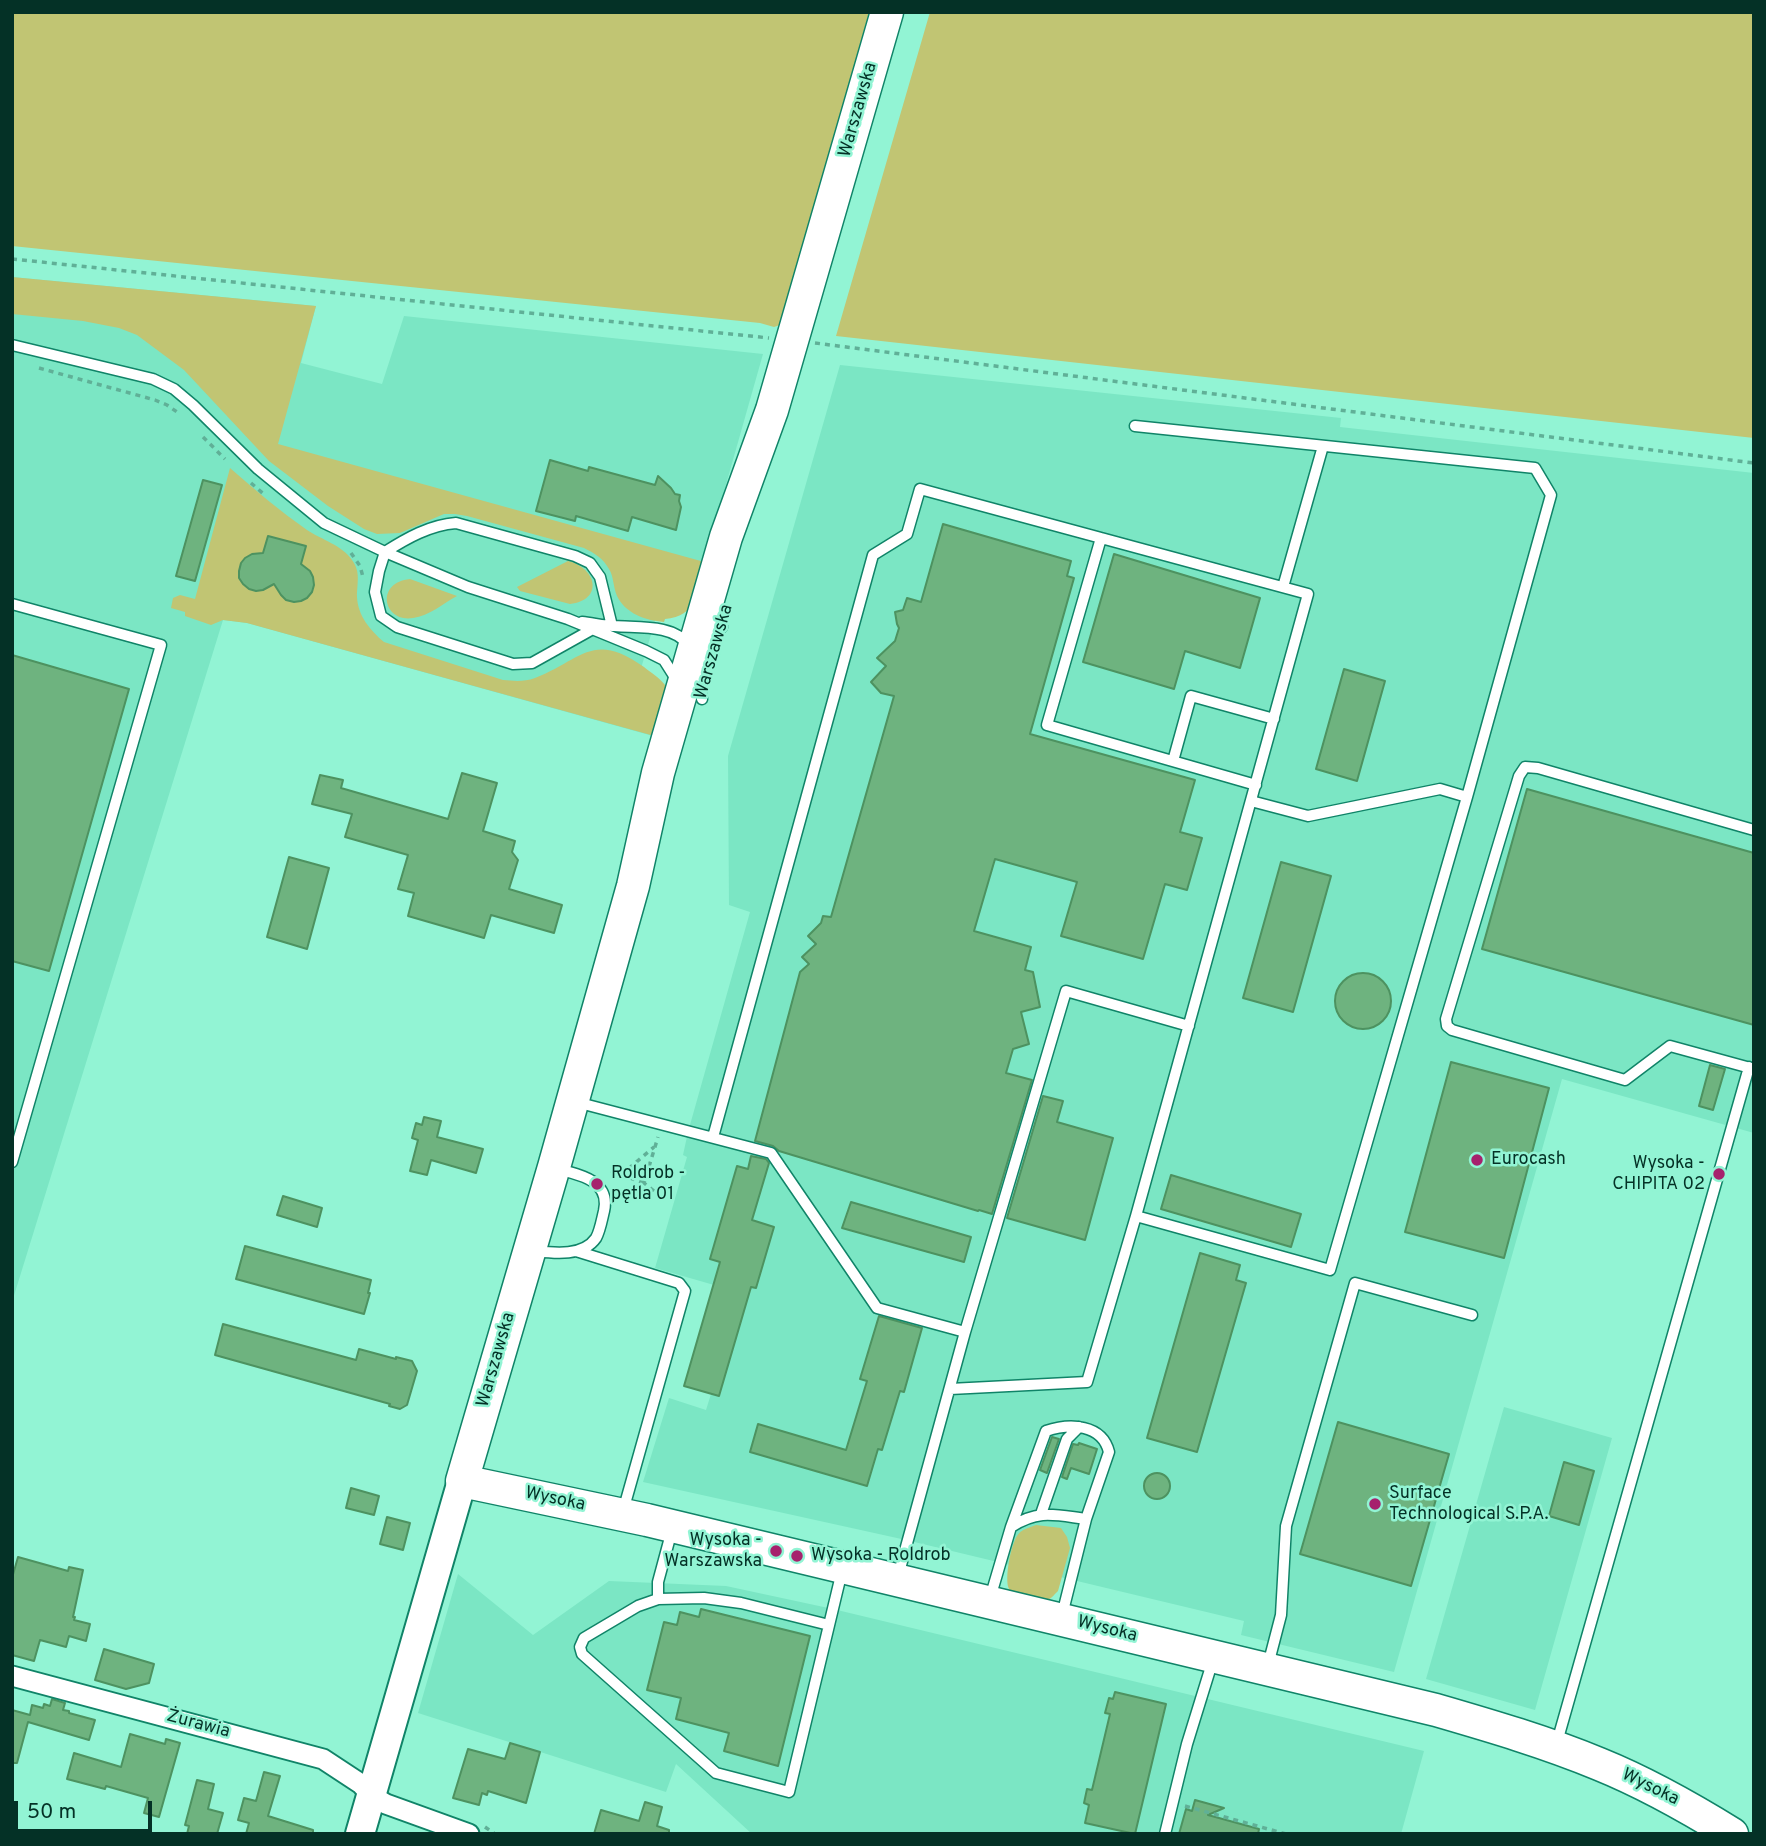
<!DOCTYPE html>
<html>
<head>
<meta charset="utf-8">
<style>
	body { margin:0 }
	#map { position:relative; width:1766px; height:1846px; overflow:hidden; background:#92f4d4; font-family:Overpass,sans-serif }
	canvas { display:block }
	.frame { position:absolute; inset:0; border:14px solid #043126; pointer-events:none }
	.scale { position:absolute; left:14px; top:1801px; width:138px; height:32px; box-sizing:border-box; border:4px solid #043126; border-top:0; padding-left:9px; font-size:21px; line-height:24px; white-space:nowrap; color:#043126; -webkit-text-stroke:5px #92f4d4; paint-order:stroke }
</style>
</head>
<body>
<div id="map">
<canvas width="1766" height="1846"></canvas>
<div class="frame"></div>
<div class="scale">50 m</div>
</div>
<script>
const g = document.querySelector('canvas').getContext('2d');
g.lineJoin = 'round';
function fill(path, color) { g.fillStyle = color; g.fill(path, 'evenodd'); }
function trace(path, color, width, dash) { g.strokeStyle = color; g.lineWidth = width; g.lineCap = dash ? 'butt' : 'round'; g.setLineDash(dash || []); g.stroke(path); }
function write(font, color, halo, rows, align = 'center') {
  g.font = font + ' Overpass,sans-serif'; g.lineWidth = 5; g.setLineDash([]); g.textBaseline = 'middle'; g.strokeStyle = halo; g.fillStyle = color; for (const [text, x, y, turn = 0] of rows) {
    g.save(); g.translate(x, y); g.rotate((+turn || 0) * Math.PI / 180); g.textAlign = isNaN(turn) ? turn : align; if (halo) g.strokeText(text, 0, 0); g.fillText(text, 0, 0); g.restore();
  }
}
const built = new Path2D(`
	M 12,277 L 316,306 L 301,363 L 382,384 L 404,316 L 763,354 L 704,562 L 655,621 L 642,665 L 653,736 L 247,623 L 223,620 L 12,1302 Z
	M 840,365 L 1341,418 L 1340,427 L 1754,473 L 1754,1133 L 1562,1079 L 1394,1672 L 1241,1635 L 1244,1621 L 906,1540 L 643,1482 L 669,1398 L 706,1410 L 711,1394 L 684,1386 L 714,1285 L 655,1268 L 687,1157 L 683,1155 L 688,1132 L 750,912 L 729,905 L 728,756 Z
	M 1504,1407 L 1612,1438 L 1535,1710 L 1426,1679 Z
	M 458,1574 L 533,1635 L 609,1581 L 726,1586 L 833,1609 L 1424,1751 L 1401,1834 L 752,1834 L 676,1764 L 666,1792 L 418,1713 Z`);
const green = new Path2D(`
	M 12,12 L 869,12 L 783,324 L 774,327 L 760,323 L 12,246 Z
	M 930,12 L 1754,12 L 1754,438 L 836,336 Z
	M 12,277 L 316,306 L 278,444 L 708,563 C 700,588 697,617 665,619 L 664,622 C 645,620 626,614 617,596 C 613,587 614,577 609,569 C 603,558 594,553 584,548 L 467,516 L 455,514 L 444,514 L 400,533 L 377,534 L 364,529 L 328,506 L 269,461 L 184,370 L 137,335 L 119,328 L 83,321 L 12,314 Z
	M 230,468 C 255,490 280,511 307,530 C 322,540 342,545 352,560 C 361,572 357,583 357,597 C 358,616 370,630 384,642 L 503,680 C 514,681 524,682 535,678 C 581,660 593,630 644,667 C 650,672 660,678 665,685 C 671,695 661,725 658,737 L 247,623 L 223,620 L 211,625 L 185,616 L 185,612 L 171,608 L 173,598 L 180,595 L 195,599 Z
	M 568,561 C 597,568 604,600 570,604 L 520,591 L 517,587 Z
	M 410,579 L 457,596 C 444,603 429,616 413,618 C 384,623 374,583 410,579 Z
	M 1036,1525 L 1061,1528 L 1067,1537 L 1070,1548 L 1058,1591 C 1054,1595 1050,1600 1045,1601 C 1038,1602 1013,1595 1009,1589 C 1004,1579 1011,1545 1017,1536 C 1021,1529 1029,1528 1036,1525 Z`);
const building = new Path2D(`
	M 550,460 L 588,471 L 589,467 L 655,485 L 658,476 L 671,488 L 675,494 L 680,495 L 679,501 L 681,507 L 676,530 L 632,517 L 628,531 L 576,516 L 575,521 L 536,511 Z
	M 203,480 L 222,485 L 195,581 L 176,576 Z
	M 943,524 L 1071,561 L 1067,576 L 1074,578 L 1030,734 L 1195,780 L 1180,832 L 1202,838 L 1187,890 L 1165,884 L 1143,959 L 1061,936 L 1077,882 L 995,859 L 974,931 L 1031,947 L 1025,970 L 1033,972 L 1040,1007 L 1021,1012 L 1029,1044 L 1013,1049 L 1006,1073 L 1032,1080 L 992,1214 L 979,1210 L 978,1211 L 779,1151 L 773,1146 L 755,1141 L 800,972 L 809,964 L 802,957 L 816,944 L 808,936 L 821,923 L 823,916 L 831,917 L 894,696 L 881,693 L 871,682 L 886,666 L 877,658 L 895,641 L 899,628 L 897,624 L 895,612 L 903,610 L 907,598 L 921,602 Z
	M 268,536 L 306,546 L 301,564 L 310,571 L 313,577 L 314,585 L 312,592 L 307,598 L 301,601 L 294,602 L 286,600 L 281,595 L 274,584 L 263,590 L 256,591 L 249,589 L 243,584 L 239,578 L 239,571 L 241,563 L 245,558 L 252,554 L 263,553 Z
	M 1114,554 L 1260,598 L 1240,668 L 1185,651 L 1174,689 L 1083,662 Z
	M 12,655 L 129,689 L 49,971 L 12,961 Z
	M 1344,669 L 1385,681 L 1357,781 L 1316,769 Z
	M 462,773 L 497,783 L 483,831 L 515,841 L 512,852 L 518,860 L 509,889 L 562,905 L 554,933 L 491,915 L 484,938 L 408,916 L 414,893 L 398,889 L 408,855 L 345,837 L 352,814 L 312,804 L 320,775 L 343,780 L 341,788 L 448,819 Z
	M 1527,789 L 1754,853 L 1754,1025 L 1482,949 Z
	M 289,857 L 329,868 L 307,949 L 267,937 Z
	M 1281,862 L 1331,876 L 1293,1012 L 1243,998 Z
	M1335 1001a28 28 0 1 1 56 0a28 28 0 1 1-56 0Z
	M 1451,1062 L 1549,1088 L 1504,1258 L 1405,1232 Z
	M 1710,1065 L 1725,1069 L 1713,1110 L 1699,1106 Z
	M 1043,1096 L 1063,1101 L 1057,1122 L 1113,1138 L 1085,1240 L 1007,1218 Z
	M 424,1117 L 441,1121 L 437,1137 L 483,1149 L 476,1173 L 431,1160 L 427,1175 L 410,1171 L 418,1140 L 412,1138 L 416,1123 L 422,1125 Z
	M 751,1156 L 766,1159 L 769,1163 L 752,1220 L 774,1227 L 756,1288 L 751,1287 L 719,1396 L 684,1386 L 720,1262 L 710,1259 L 737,1166 L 748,1169 Z
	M 1171,1175 L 1301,1214 L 1291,1247 L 1161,1209 Z
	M 283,1196 L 322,1208 L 317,1227 L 277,1215 Z
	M 851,1202 L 971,1237 L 964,1262 L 842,1228 Z
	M 245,1246 L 371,1280 L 368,1293 L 370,1293 L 364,1314 L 236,1279 Z
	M 1200,1253 L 1240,1265 L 1236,1280 L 1246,1283 L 1197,1452 L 1147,1438 Z
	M 879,1316 L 922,1328 L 904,1392 L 900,1391 L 882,1450 L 878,1449 L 867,1486 L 750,1452 L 758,1424 L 846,1450 L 867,1381 L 860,1379 Z
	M 223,1324 L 356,1360 L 359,1349 L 396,1359 L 396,1357 L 412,1361 L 417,1371 L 407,1405 L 400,1409 L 389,1406 L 390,1404 L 215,1355 Z
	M 1338,1422 L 1449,1454 L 1411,1586 L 1300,1554 Z
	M 1052,1437 L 1059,1439 L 1047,1473 L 1040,1470 Z
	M 1079,1443 L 1097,1449 L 1089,1474 L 1071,1468 L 1067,1479 L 1062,1477 L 1073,1444 L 1078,1445 Z
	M 1564,1462 L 1594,1471 L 1579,1525 L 1549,1516 Z
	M1144 1486a13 13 0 1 1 26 0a13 13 0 1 1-26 0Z
	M 351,1488 L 379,1496 L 374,1515 L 346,1508 Z
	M 387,1517 L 410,1523 L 403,1550 L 380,1544 Z
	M 18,1557 L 68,1571 L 69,1567 L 83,1570 L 73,1617 L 75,1617 L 74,1620 L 90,1624 L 86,1641 L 69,1636 L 66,1647 L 40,1640 L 34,1661 L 12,1655 L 12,1578 Z
	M 701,1609 L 810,1636 L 778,1766 L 724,1751 L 729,1733 L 676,1719 L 681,1698 L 647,1690 L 664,1622 L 677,1625 L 680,1612 L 699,1617 Z
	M 104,1649 L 154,1664 L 149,1683 L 126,1689 L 95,1680 Z
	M 1115,1692 L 1166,1704 L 1135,1834 L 1085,1823 L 1089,1805 L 1084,1803 L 1087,1789 L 1092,1790 L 1110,1714 L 1105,1713 L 1109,1698 L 1113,1699 Z
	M 52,1699 L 65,1703 L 63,1710 L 69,1711 L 69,1713 L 95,1720 L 89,1740 L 28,1722 L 17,1763 L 12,1763 L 12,1710 L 30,1715 L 32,1705 L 43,1708 L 44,1704 L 50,1706 Z
	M 130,1734 L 165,1744 L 166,1739 L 180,1743 L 159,1817 L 144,1813 L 148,1798 L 106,1786 L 105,1789 L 67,1779 L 74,1753 L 121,1767 Z
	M 510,1743 L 540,1752 L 526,1803 L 488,1791 L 487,1795 L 482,1793 L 479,1805 L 453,1798 L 468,1749 L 505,1759 Z
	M 264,1772 L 280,1776 L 268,1816 L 313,1830 L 313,1834 L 246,1834 L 249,1823 L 238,1820 L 244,1798 L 256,1801 Z
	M 197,1780 L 214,1784 L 208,1809 L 223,1813 L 217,1834 L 187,1834 L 189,1826 L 185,1825 Z
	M 1195,1800 L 1224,1808 L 1208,1815 L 1259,1829 L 1258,1834 L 1179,1834 L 1186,1809 L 1192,1811 Z
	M 645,1802 L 662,1807 L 657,1826 L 669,1830 L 669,1834 L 594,1834 L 601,1810 L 639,1821 Z`);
const path = new Path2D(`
	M 12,259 L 769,338
	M 815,343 L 1754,463
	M 39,368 L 155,400 L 167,405 L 177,412
	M 203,437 L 225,459
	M 251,483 L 266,496
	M 351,553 L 360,566 L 363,577
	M 611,1171 L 644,1183
	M 621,1175 L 654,1147
	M 654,1191 L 644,1183 L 658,1137
	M 1185,1806 L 1286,1834
	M 485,1827 L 495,1834`);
const lane = new Path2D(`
	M 12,345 L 153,379 L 174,389 L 193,405 L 258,469 L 324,523 L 385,552 L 468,587 L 568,619 L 646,651 L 664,660 L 676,679
	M 1135,426 L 1535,468 L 1551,495 L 1467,797 L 1330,1270 L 1136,1216
	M 1101,538 L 1047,725 L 1256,785
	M 1283,587 L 1323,446
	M 12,604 L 161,645 L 12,1162
	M 582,622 C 593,623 604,626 615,626 C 637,628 674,624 688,645
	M 591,630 L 532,663 L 513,664 L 397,627 L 381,616 L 375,592 L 379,571 L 385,552 C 407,538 430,525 456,523 L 575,556 L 590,563 L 600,577 L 612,626
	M 707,641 L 722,627
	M 697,676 L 702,699
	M 1173,761 L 1191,696 L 1274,719
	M 1251,801 L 1308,816 L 1440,789 L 1467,797
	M 1754,830 L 1538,768 L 1525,767 L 1519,776 L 1446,1019 L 1447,1026 L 1452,1030 L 1625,1080 L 1670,1046 L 1754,1069
	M 576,1102 L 771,1153 L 877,1308 L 965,1332 L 898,1576
	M 713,1137 L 873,555 L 907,534 L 920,489 L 1308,594 L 1136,1216 L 1087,1382 L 950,1389
	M 534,1251 C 553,1253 583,1257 596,1238 C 600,1231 602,1219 604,1211 C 606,1202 605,1193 598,1186 C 589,1176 571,1173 558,1169
	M 576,1251 L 679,1283 L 685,1291 L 623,1511
	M 965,1332 L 1066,991 L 1189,1026
	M 1041,1514 L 1067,1439 L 1079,1427
	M 1011,1527 C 1039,1509 1055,1515 1086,1519
	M 990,1598 L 1011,1527 L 1046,1431 C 1070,1423 1102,1424 1109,1452 L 1086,1519 L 1062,1615
	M 658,1599 L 658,1582 L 672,1530
	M 829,1625 L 741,1603 L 704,1598 L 658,1599 L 638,1606 L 584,1638 L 580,1647 L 582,1654 L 716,1773 L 789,1792 L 842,1571
	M 1268,1665 L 1281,1615 L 1286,1526 L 1355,1283 L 1472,1315
	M 1557,1742 L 1749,1067
	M 1165,1834 L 1187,1744 L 1213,1660`);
const street = new Path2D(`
	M 12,1676 L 323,1759 L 361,1784 L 372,1796 L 386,1804 L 469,1834`);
const secondary = new Path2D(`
	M 360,1834 L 462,1481`);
const primary = new Path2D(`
	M 887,12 L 772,410 L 726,537 L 658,773 L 633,886 L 554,1167 L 462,1481 L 647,1520 L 1436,1710 C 1491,1726 1546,1742 1599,1764 C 1646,1783 1690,1808 1732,1834`);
const markers = [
	[1477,1160,7,"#a6216d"],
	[1719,1174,7,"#a6216d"],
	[597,1184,7,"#a6216d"],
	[1375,1504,7,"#a6216d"],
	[776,1551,7,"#a6216d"],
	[797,1556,7,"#a6216d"]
];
const streetNames = [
	["Warszawska",859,110,-74],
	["Warszawska",715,652,-74],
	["Warszawska",497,1360,-74],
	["Wysoka",555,1500,12],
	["Wysoka",1107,1630,14],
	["Żurawia",198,1725,15],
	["Wysoka",1650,1788,26]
];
const poiNames = [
	["Eurocash",1491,1160],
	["Wysoka -",1705,1164,"right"],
	["CHIPITA 02",1705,1185,"right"],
	["Roldrob -",611,1174],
	["pętla 01",611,1195],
	["Surface",1389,1494],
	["Technological S.P.A.",1389,1515],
	["Wysoka -",762,1541,"right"],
	["Warszawska",762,1562,"right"],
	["Wysoka - Roldrob",811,1556]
];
fill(built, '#7be6c4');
fill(green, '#c1c573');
fill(building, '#6eb37f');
trace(building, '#4d9260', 2);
trace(lane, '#108468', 13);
trace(street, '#108468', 23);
trace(secondary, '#108468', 32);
trace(primary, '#108468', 35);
trace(path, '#60b097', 3.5, [5, 5]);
trace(lane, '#fff', 10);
trace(street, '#fff', 19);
trace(secondary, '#fff', 28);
trace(primary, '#fff', 32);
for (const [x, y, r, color] of markers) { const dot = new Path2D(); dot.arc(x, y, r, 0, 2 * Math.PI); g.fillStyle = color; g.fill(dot); trace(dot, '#92f4d4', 2.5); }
write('18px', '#043126', '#92f4d4', streetNames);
write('18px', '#043126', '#92f4d4', poiNames, 'left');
</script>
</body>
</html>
